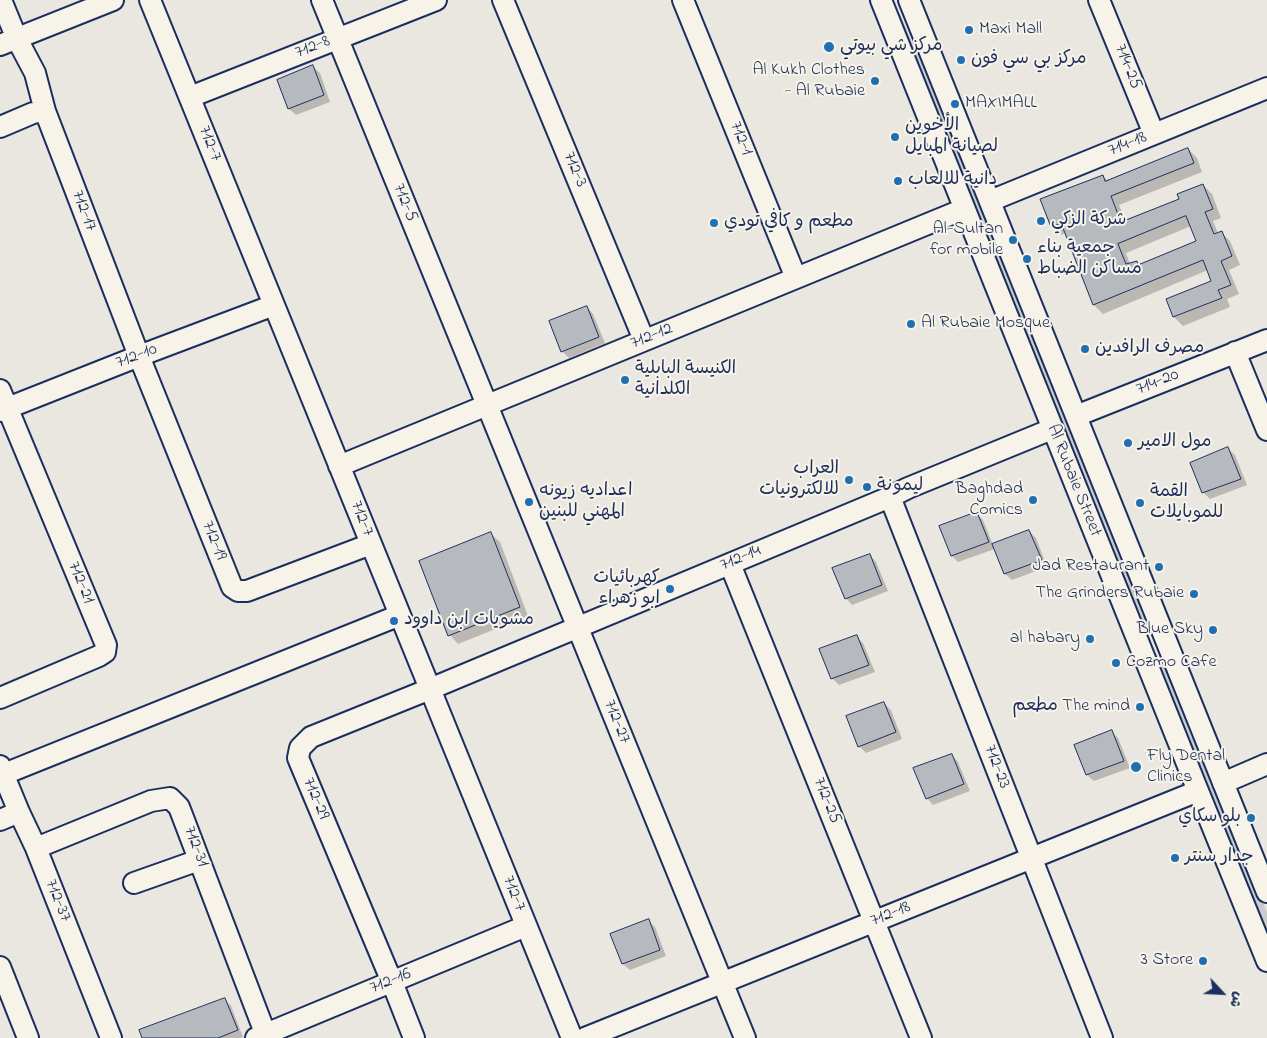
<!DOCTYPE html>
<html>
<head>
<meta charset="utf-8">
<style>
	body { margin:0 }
	#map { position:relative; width:1267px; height:1038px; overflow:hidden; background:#eae7e0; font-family:"Indie Flower","Playpen Sans Arabic",sans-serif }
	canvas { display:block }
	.north { position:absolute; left:1197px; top:968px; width:50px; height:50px; -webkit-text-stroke:4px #f7f3e8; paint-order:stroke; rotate:115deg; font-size:14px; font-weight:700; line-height:20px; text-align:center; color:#1b2f5e }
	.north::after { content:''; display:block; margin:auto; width:18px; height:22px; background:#1b2f5e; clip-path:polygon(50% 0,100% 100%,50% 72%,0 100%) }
</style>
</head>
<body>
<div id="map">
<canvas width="1267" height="1038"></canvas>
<div class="north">ش</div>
</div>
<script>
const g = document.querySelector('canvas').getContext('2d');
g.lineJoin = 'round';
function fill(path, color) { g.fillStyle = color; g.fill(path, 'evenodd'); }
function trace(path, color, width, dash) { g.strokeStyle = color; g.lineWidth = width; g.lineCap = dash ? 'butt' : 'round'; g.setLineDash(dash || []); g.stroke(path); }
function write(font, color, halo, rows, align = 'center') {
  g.font = font + ' "Indie Flower","Playpen Sans Arabic",sans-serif'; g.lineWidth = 4; g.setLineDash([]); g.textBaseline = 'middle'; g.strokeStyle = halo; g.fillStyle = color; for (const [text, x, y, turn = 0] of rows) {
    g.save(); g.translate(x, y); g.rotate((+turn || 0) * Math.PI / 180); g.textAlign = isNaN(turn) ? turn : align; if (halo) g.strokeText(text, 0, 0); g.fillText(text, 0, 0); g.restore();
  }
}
const green = new Path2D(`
	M 899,13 L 900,14 L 918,56 L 933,85 L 1155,633 L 1153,635 L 1150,634 L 1128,590 L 896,14 Z
	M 1160,661 L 1164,661 L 1167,663 L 1267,912 L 1267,940 L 1157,665 Z`);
const shadow = new Path2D(`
	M 313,67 L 320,73 L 330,102 L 296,115 L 289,109 L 278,80 Z
	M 1188,149 L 1197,158 L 1202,172 L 1119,205 L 1126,222 L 1180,200 L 1203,185 L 1212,194 L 1221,218 L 1213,221 L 1218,233 L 1221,232 L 1230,241 L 1240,265 L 1229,270 L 1239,294 L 1227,299 L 1230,307 L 1183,326 L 1174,317 L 1168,300 L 1213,282 L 1208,270 L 1103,314 L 1094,305 L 1066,233 L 1061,235 L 1052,226 L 1103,176 L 1108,181 ZM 1191,226 L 1197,242 L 1139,265 L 1136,262 L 1130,264 L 1126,253 Z
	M 587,307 L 593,314 L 605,343 L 569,358 L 562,351 Z
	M 1228,449 L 1235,455 L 1247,485 L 1210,499 L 1203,492 Z
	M 976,513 L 983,520 L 993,545 L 1029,531 L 1036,538 L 1047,567 L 1012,580 L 1005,574 L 995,549 L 958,562 L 952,556 L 941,527 Z
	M 491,534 L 500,542 L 528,616 L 458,644 L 450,635 Z
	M 870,555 L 876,562 L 888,591 L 852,605 L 846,598 Z
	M 856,636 L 863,643 L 875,672 L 839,685 L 833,679 L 821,649 Z
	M 884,703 L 891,710 L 902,739 L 866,753 L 859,746 Z
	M 1112,732 L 1118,738 L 1130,768 L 1094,781 L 1087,775 L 1075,746 Z
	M 952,755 L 958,762 L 970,791 L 933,805 L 927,798 Z
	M 648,921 L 655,927 L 666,956 L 630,970 L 623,964 L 612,935 Z
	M 224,999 L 231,1006 L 243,1037 L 240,1038 L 144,1038 Z`);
const building = new Path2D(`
	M 313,65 L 324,95 L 288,109 L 277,80 Z
	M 1188,148 L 1194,163 L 1111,196 L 1121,222 L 1179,199 L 1177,194 L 1203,184 L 1213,209 L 1205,212 L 1214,234 L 1222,231 L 1232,256 L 1221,261 L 1231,285 L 1218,290 L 1222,298 L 1173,317 L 1166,299 L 1211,281 L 1203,260 L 1093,305 L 1061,223 L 1051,227 L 1040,199 L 1103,175 L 1105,181 ZM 1186,216 L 1196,241 L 1138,265 L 1137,261 L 1126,264 L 1118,244 Z
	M 587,306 L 599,337 L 561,352 L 549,321 Z
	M 1228,447 L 1241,479 L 1202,493 L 1190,463 Z
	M 977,512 L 989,542 L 951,556 L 939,526 Z
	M 1029,530 L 1042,560 L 1004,574 L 992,544 Z
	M 491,532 L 520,607 L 448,636 L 419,561 Z
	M 870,554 L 882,585 L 845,599 L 832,568 Z
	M 857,635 L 869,665 L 831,679 L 819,649 Z
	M 884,702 L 896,732 L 858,747 L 846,716 Z
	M 1112,730 L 1124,761 L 1086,775 L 1074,745 Z
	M 952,754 L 964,784 L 926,799 L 913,768 Z
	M 649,919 L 660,950 L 622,964 L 610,934 Z
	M 225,998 L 238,1030 L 218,1038 L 142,1038 L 139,1030 Z`);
const minor = new Path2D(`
	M 1,0 L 17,39 L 35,73 L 45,111
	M 150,0 L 572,1038
	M 322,0 L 745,1038
	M 503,0 L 644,340
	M 683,0 L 796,278
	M 881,0 L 1198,791 L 1267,961
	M 909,0 L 1267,892
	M 1099,0 L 1154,134
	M 0,45 L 113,0
	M 190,97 L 436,0
	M 0,127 L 33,113 L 45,111 L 139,356 L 232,587 L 238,591 L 247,591 L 371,544
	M 990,201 L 1267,88
	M 1235,352 L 1267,430
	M 0,390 L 106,645 L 105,652 L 99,656 L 0,698
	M 0,411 L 139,356 L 274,305
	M 1076,416 L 1267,340
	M 339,466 L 964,209
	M 890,497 L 1102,1038
	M 730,564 L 921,1038
	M 0,766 L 19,812 L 36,848 L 111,1038
	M 4,774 L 400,615
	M 1223,783 L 1267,764
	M 0,820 L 19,812
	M 36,848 L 151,801 L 170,798 L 179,807 L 267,1038
	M 134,883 L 199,860
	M 0,967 L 28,1038
	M 256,1038 L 526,926
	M 414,1038 L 392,982 L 298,758 L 300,748 L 311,737 L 430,689 L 890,497 L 908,488 L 1052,429
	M 585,1038 L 1198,791`);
const markers = [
	[969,30,5,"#1f6fb2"],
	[829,47,6,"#1f6fb2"],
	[961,60,5,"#1f6fb2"],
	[875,81,5,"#1f6fb2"],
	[955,104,5,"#1f6fb2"],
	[895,137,5,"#1f6fb2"],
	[898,181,5,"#1f6fb2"],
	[1041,221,5,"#1f6fb2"],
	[714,223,5,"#1f6fb2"],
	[1013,240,5,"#1f6fb2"],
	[1027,259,5,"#1f6fb2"],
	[911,324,5,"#1f6fb2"],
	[1085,349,5,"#1f6fb2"],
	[625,380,5,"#1f6fb2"],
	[1128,443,5,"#1f6fb2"],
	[849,480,5,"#1f6fb2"],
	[867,487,5,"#1f6fb2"],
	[1033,500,5,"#1f6fb2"],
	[529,502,5,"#1f6fb2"],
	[1140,503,5,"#1f6fb2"],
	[1159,567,5,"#1f6fb2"],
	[670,589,5,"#1f6fb2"],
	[1194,594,5,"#1f6fb2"],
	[394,621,5,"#1f6fb2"],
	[1213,630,5,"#1f6fb2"],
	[1090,639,5,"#1f6fb2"],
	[1116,663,5,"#1f6fb2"],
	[1140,707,5,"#1f6fb2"],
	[1136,767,6,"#1f6fb2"],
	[1251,818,5,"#1f6fb2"],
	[1175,858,5,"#1f6fb2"],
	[1203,961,5,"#1f6fb2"]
];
const poiNames = [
	["Maxi Mall",979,30],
	["مركز شي بيوتي",840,47],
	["مركز بي سي فون",971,60],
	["Al Kukh Clothes",865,71,"right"],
	["- Al Rubaie",865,92,"right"],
	["MAXIMALL",965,104],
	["الأخوين",905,127],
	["لصيانة المبايل",905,148],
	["دانية للالعاب",908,181],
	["شركة الزكي",1051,221],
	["مطعم و كافي تودي",724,223],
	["Al-Sultan",1003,230,"right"],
	["for mobile",1003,251,"right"],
	["جمعية بناء",1037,249],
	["مساكن الضباط",1037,270],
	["Al Rubaie Mosque",921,324],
	["مصرف الرافدين",1095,349],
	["الكنيسة البابلية",635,370],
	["الكلدانية",635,391],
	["مول الامير",1138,443],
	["العراب",839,470,"right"],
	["للالكترونيات",839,491,"right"],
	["ليمونة",877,487],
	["Baghdad",1023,490,"right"],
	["Comics",1023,511,"right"],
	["اعداديه زيونه",539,492],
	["المهني للبنين",539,513],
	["القمة",1150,493],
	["للموبايلات",1150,514],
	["Jad Restaurant",1149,567,"right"],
	["كهربائيات",660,579,"right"],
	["ابو زهراء",660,600,"right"],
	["The Grinders Rubaie",1184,594,"right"],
	["مشويات ابن داوود",404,621],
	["Blue Sky",1203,630,"right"],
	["al habary",1080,639,"right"],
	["Cozmo Cafe",1126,663],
	["مطعم The mind",1130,707,"right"],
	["Fly Dental",1147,757],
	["Clinics",1147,778],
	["بلو سكاي",1241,818,"right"],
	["جدار سنتر",1185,858],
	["3 Store",1193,961,"right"]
];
const streetNames = [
	["712-8",313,48,-21],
	["714-25",1127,67,68],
	["712-1",740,139,68],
	["712-7",209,144,68],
	["714-18",1128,145,-22],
	["712-3",574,170,67],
	["712-5",404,203,68],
	["712-17",83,211,69],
	["712-12",652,337,-22],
	["712-10",137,357,-21],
	["714-20",1158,383,-22],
	["Al Rubaie Street",1073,481,68],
	["712-7",361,519,68],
	["712-19",213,541,68],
	["712-14",741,559,-23],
	["712-21",80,583,67],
	["712-27",616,722,68],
	["712-23",996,767,69],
	["712-29",315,799,67],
	["712-25",826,801,68],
	["712-31",195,847,69],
	["712-7",513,894,68],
	["712-37",57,901,68],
	["712-18",891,915,-22],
	["712-16",391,982,-22]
];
fill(green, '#cbcccd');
fill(shadow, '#0003');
fill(building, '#b6babf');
trace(building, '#1b2f5e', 1);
trace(minor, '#1b2f5e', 24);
trace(minor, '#f7f3e8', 20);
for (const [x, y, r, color] of markers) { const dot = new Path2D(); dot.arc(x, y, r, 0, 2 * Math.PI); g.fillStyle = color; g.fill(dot); trace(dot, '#f7f3e8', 2); }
write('18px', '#1b2f5e', '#f7f3e8', poiNames, 'left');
write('18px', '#1b2f5e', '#f7f3e8', streetNames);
</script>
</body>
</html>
